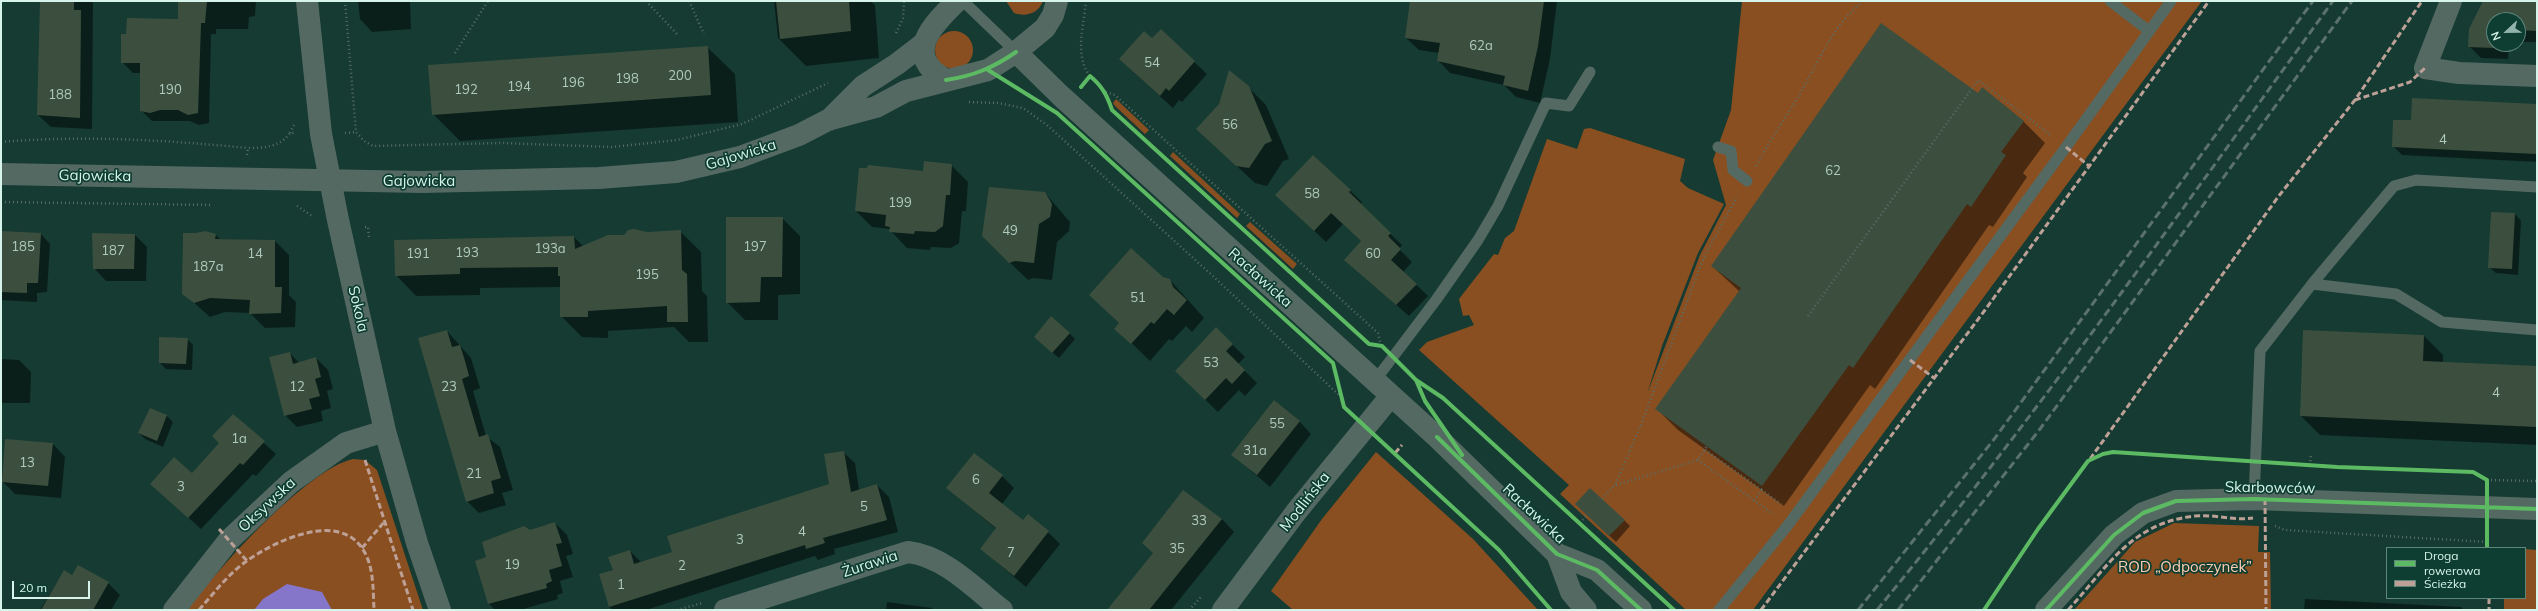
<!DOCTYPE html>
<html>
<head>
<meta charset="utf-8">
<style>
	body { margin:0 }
	#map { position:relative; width:2538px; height:611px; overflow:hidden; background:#153b32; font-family:Mulish,sans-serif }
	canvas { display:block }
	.frame { position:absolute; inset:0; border:2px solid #d6f4e9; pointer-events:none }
	.legend { position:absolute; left:2386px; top:547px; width:140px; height:52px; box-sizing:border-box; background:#0e3d31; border:1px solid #5e867b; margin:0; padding:5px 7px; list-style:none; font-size:12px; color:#d6f4e9 }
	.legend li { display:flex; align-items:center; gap:8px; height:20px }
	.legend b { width:20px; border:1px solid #5e867b }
	.north { position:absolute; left:2486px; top:12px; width:40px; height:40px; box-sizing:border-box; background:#0e3d31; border:1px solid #5e867b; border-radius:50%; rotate:248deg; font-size:11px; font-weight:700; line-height:16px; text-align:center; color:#d6f4e9 }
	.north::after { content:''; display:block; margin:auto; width:14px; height:18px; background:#92b3a9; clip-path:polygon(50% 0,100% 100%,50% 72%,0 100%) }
	.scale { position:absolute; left:12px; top:581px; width:78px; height:18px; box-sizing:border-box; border:2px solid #d6f4e9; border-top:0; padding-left:5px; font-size:12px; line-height:14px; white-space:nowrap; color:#d6f4e9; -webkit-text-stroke:3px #0e3d31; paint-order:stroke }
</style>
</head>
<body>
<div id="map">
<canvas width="2538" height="611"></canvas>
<div class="frame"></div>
<ul class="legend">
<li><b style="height:5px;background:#5cba63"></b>Droga rowerowa</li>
<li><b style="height:5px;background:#bda197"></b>Ścieżka</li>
</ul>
<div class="north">N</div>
<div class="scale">20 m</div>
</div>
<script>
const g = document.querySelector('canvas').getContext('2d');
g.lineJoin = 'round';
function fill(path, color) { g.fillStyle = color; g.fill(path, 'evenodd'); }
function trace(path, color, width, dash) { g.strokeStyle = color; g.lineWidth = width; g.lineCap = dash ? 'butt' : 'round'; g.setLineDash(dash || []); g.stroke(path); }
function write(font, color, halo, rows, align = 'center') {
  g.font = font + ' Mulish,sans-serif'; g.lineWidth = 3.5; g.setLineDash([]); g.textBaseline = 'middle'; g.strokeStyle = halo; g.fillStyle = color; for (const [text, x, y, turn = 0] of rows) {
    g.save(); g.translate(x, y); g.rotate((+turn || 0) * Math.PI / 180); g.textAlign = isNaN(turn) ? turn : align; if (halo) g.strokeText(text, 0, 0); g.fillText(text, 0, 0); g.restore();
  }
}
const green = new Path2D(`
	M 1006,1 L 1043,1 C 1038,14 1026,17 1014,13 Z
	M 1742,1 L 2202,1 L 1753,610 L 1686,610 L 1560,494 L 1569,485 L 1419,350 L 1427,342 L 1474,325 L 1469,315 L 1463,316 L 1459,299 L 1494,254 L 1498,255 L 1505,238 L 1514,231 L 1547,139 L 1577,149 L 1584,129 L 1590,128 L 1685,159 L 1680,181 L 1688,188 L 1724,204 L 1698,253 L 1662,346 L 1647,394 L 1700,255 L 1726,205 L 1713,160 L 1731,110 Z
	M935 50a19 19 0 1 1 38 0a19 19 0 1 1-38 0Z
	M 1116,99 L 1149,130 L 1145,134 L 1115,106 L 1113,103 Z
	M 1173,152 L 1240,214 L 1237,218 L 1170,156 Z
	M 1250,222 L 1297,264 L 1293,269 L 1246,226 Z
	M 1376,452 L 1473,539 L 1538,610 L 1293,610 L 1271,591 L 1322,519 Z
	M 353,459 L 365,460 L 377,470 L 423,610 L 188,610 C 216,570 307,469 353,459 Z
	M 2174,523 L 2259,526 L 2258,552 L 2270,552 L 2271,610 L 2074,610 L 2135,542 Z
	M 2525,549 L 2537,550 L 2537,610 L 2504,610 L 2504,598 L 2525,598 Z`);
const water = new Path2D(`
	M 287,584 L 322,592 L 332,610 L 254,610 L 263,599 Z`);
const shadow = new Path2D(`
	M 41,1 L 93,1 L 92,129 L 51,127 L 38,115 Z
	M 179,1 L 256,1 L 255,16 L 249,17 L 248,29 L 216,29 L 216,34 L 211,34 L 209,123 L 199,125 L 190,121 L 152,121 L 141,110 L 141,73 L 133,73 L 122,62 L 179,20 Z
	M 358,1 L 410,1 L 411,29 L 372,32 L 360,19 Z
	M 774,1 L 870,1 L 875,5 L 879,58 L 806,66 L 778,38 Z
	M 1411,1 L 1557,1 L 1550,59 L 1540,103 L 1516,97 L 1504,85 L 1450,73 L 1438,60 L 1439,53 L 1419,50 L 1406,38 Z
	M 2484,1 L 2537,1 L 2537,42 L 2518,42 L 2518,20 L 2494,20 L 2494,44 L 2509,44 L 2508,59 L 2481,58 L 2469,46 Z
	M 1161,31 L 1207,74 L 1182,102 L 1179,100 L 1173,108 L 1132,71 Z
	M 707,47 L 735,74 L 738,122 L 460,141 L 433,114 Z
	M 1248,87 L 1266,105 L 1289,159 L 1283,161 L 1267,186 L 1255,183 L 1215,146 Z
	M 1978,94 L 2023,121 L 2045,143 L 2023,173 L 2027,177 L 1993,227 L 1989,225 L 1875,389 L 1870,385 L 1784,506 L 1678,430 L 1657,409 L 1740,292 L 1712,266 Z
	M 2537,105 L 2537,162 L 2402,155 L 2393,146 Z
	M 1314,156 L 1362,202 L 1360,205 L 1402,245 L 1399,249 L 1412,262 L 1403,272 L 1428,296 L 1409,316 L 1357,271 L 1362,242 L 1343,224 L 1326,242 L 1276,195 Z
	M 951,165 L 968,182 L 966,211 L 962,211 L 959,243 L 951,248 L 931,247 L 930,250 L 907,248 L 889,229 L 872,227 L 856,211 L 924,172 Z
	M 1045,193 L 1070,222 L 1069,231 L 1057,242 L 1052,280 L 1033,278 L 1028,280 L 1001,254 Z
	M 2492,213 L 2515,214 L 2521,221 L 2518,275 L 2496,273 L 2489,267 Z
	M 782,218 L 800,236 L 800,294 L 778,295 L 778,320 L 745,320 L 727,302 Z
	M 680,231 L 701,252 L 702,291 L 707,296 L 708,342 L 689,342 L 674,327 L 608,331 L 608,338 L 582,337 L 561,316 L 561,287 L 480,288 L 480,295 L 416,296 L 396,275 L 574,237 L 583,246 L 647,233 Z
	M 1,232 L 41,234 L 50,244 L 47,292 L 37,293 L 37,302 L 1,300 Z
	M 215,234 L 220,239 L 275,241 L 289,255 L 289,295 L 296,302 L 295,327 L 265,328 L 250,313 L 225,312 L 210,317 L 183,293 Z
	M 135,235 L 147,247 L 146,281 L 106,281 L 94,268 Z
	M 1163,278 L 1170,280 L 1204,318 L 1192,332 L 1186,326 L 1172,341 L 1169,339 L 1150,361 L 1116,328 L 1120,324 L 1090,295 Z
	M 1216,328 L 1245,357 L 1238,364 L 1257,383 L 1245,396 L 1239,390 L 1218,412 L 1189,384 Z
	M 447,331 L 471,358 L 480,388 L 473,391 L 486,436 L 500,447 L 513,490 L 502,493 L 506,505 L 479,513 L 467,501 Z
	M 1069,333 L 1075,339 L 1059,358 L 1041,343 Z
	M 2424,336 L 2443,355 L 2443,363 L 2537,367 L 2537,445 L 2320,435 L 2301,416 Z
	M 187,339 L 193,345 L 192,370 L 166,369 L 160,363 Z
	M 290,353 L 299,363 L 316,358 L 328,370 L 333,389 L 327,391 L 331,408 L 321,411 L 323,421 L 297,427 L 285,415 Z
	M 1,359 L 19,360 L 31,372 L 30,403 L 1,403 Z
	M 150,409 L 167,416 L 173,422 L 163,447 L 145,439 L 139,433 Z
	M 233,415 L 276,454 L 256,476 L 253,474 L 201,529 L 151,484 L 193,474 L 221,443 Z
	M 1299,421 L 1311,434 L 1270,487 L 1233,455 Z
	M 53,444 L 65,457 L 61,498 L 15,494 L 3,482 Z
	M 843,452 L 855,463 L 859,490 L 877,485 L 889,497 L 898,532 L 834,549 L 835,554 L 818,560 L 815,556 L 646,610 L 613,610 L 609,607 L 614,570 L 630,551 L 641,562 L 674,552 L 831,485 Z
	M 1002,476 L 1014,488 L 1002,504 L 1024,521 L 1048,532 L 1060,544 L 1026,587 L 981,549 L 996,529 L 947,488 Z
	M 1576,504 L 1624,520 L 1630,526 L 1616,542 Z
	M 1222,519 L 1234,532 L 1171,610 L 1109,610 L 1154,553 Z
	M 555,523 L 567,535 L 573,554 L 566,556 L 573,577 L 560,581 L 563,593 L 557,595 L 558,599 L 520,610 L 495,610 L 489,604 L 476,562 L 487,558 L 530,531 Z
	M 64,571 L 72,576 L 108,583 L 120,595 L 111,610 L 40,610 Z
	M 2305,599 L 2461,607 L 2464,610 L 2304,610 Z
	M 887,602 L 932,608 L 934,610 L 886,610 Z`);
const building = new Path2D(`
	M 40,1 L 74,1 L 74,10 L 81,10 L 80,118 L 37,115 Z
	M 178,1 L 207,1 L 205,23 L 201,23 L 198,113 L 188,115 L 178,110 L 160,110 L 150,113 L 140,111 L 140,63 L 121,63 L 121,34 L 126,34 L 127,18 L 178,19 Z
	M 776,1 L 849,1 L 851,31 L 780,39 Z
	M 1410,1 L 1544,1 L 1538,46 L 1528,91 L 1503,85 L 1505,76 L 1437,61 L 1440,43 L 1405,38 Z
	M 2483,1 L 2537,1 L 2537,31 L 2518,30 L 2518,20 L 2494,20 L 2496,48 L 2468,47 L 2469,29 Z
	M 1881,23 L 1978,93 L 1982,87 L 2024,121 L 2001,152 L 2006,155 L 1971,207 L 1967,204 L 1853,368 L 1849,365 L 1762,486 L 1655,409 L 1741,288 L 1711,266 Z
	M 1161,29 L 1195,61 L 1169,91 L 1166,88 L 1160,96 L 1119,59 L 1144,31 L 1152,38 Z
	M 708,46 L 711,95 L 432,115 L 428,65 Z
	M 1229,70 L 1249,86 L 1272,141 L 1265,144 L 1249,168 L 1236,166 L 1196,129 L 1219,104 Z
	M 2412,98 L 2537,104 L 2537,154 L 2392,147 L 2393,120 L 2411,120 Z
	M 1313,155 L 1351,190 L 1349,192 L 1391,233 L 1388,236 L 1401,249 L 1391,260 L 1417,284 L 1396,305 L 1344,260 L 1361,241 L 1331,213 L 1314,231 L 1275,195 Z
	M 924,161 L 952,164 L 950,195 L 946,195 L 943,226 L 935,232 L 915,231 L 914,234 L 889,232 L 890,227 L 885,226 L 886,215 L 855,211 L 859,168 L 867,168 L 868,165 L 923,171 Z
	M 989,187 L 1045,192 L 1052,204 L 1050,217 L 1039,224 L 1034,263 L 1015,261 L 1009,263 L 982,236 Z
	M 2491,212 L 2515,213 L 2512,269 L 2488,268 Z
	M 726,217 L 783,217 L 782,277 L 761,277 L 760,302 L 726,303 Z
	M 634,229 L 647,232 L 681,230 L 682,270 L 687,274 L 688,322 L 667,322 L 667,306 L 588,311 L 588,317 L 560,317 L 560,276 L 558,276 L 558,267 L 460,268 L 460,274 L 395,276 L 394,240 L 574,236 L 575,249 L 608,235 L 624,235 L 628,230 Z
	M 1,231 L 41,233 L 38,283 L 27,283 L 27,293 L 1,292 Z
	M 205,231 L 216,234 L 215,239 L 275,240 L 275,287 L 282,287 L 281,313 L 249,314 L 250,300 L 210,298 L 194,303 L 182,294 L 183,233 L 196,233 Z
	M 92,233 L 135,234 L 134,269 L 93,269 Z
	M 1131,248 L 1163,277 L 1170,279 L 1173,287 L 1187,300 L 1174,315 L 1167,309 L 1154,324 L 1151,322 L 1131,344 L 1114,329 L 1119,323 L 1089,295 Z
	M 1051,316 L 1070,333 L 1052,353 L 1034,337 Z
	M 1216,327 L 1233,344 L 1226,351 L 1245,370 L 1232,384 L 1226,378 L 1205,400 L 1175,371 Z
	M 447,330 L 452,347 L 460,345 L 465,361 L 469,376 L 462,379 L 479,437 L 488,434 L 501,478 L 491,481 L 494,493 L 466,502 L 418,338 Z
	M 2303,330 L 2424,335 L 2423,361 L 2537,366 L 2537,427 L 2300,416 Z
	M 159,337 L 188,338 L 186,364 L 159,363 Z
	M 290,352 L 293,364 L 316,357 L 321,377 L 315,379 L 320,396 L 309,399 L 312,409 L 284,416 L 269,357 Z
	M 1274,400 L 1300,421 L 1257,475 L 1231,455 Z
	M 150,408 L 167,415 L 157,441 L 138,433 Z
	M 233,414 L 265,441 L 243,465 L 240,463 L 188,518 L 150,484 L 174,457 L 192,473 L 219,443 L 212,436 Z
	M 5,439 L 53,443 L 48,486 L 2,482 Z
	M 844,451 L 851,492 L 877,484 L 887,520 L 823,538 L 825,543 L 806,549 L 805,545 L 609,607 L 599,574 L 613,570 L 608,557 L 630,550 L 634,564 L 672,552 L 667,536 L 829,484 L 824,454 Z
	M 974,453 L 1003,475 L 989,493 L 1023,520 L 1028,514 L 1049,531 L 1014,576 L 980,549 L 996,528 L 946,488 Z
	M 1590,488 L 1625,520 L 1609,536 L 1575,504 Z
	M 1183,490 L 1222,519 L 1149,610 L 1107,610 L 1153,553 L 1142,543 Z
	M 555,522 L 562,543 L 556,544 L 562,566 L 549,570 L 552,581 L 546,584 L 547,588 L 488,604 L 475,561 L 486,557 L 482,542 L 524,526 L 530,530 Z
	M 78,565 L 109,582 L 93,610 L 41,610 L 64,570 L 72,575 Z`);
const path = new Path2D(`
	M 345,1 L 356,132 L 364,141 L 373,146 L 501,143 L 612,147 L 677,140 L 742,124 L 828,83
	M 646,1 L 678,35
	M 689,1 L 704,34
	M 1086,1 C 1084,25 1074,56 1090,76
	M 896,33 L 903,18 L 904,1
	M 455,53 L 488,1
	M 1106,92 L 1115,95 L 1378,333 L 1380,342
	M 969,102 L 998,103 L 1023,108 L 1047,125 L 1214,277 L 1340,396
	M 290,133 L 294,125
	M 345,133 L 356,132
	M 1,142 C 84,135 165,140 248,148
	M 247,155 L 248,148 C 264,148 280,147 290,133 L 296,133
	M 1756,166 C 1770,140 1786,117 1801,92 C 1819,61 1832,27 1860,4
	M 1,202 L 211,205
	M 297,206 L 312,216
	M 365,227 L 368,227 L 369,237
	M 1808,316 L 1978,80 L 2052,136
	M 1705,450 L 1762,490
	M 1698,460 L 1773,514
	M 2310,465 L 2311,454
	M 2487,480 L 2537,481
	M 1616,485 L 1698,460 L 1707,446
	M 1602,499 L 1615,485 L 1641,425 L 1696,278 L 1705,255 L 1737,197
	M 1754,500 L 1762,490 L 1781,504
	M 1580,523 L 1586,516
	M 2275,526 L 2285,530 L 2487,542
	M 677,610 L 702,603
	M 1189,610 L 1201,597`);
const service = new Path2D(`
	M 963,1 L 1016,52
	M 2110,1 L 2149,31
	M 1718,147 L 1731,151 L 1733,170 L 1747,181
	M 2312,284 L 2396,294 L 2442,322 L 2537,330
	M 1374,382 L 1436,300 L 1478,240 L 1498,206 L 1546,103 L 1569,106 L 1590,72
	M 2254,499 L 2260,351 L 2312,284 L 2394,186 L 2416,180 L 2537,187
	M 1719,610 L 1788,525 L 2066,147 L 2171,1`);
const minor = new Path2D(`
	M 307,1 L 321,134 L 338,220 L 385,431 L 417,543 L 440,610
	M 2451,1 L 2425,68 L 2459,73 L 2537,76
	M 174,610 L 229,540 L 291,482 L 346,443 L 385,431
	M 725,610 L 908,552 C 944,556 974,588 1002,610
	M 1223,610 L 1296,512 L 1390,397`);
const tertiary = new Path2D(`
	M 1016,52 L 1061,96 L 1437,437 L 1557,554 L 1597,570 L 1641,610
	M 946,80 C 902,55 932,25 957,1
	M 829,120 L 863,86 L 897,64 L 923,44
	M 1,174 L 422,182 L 599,178 L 676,172 L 740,157 L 799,135 L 828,120 L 876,107 L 906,91 L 988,70 L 1016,52 L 1045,28 L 1053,15 L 1057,1
	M 1557,554 L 1571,592 L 1586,610
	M 2046,610 L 2114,535 L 2143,513 L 2176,501 L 2254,499 L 2537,509`);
const rail = new Path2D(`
	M 1858,610 L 1995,438 L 2313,1
	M 1877,610 C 2038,414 2184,206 2333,1
	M 1898,610 L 2040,429 L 2352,1`);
const quiet = new Path2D(`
	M 2355,100 L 2410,82 L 2425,68
	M 2066,147 L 2089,166
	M 1910,360 L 1934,378
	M 1395,453 L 1402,445
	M 2090,459 L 2278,197 L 2355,100 L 2422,1
	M 365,460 L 413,610
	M 2265,499 L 2266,610
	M 219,529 L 247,561
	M 362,548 L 385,521
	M 2489,598 L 2489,610
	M 199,610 C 214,593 229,573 248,560 C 277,540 342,509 365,553 C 374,570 373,591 374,610
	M 1761,610 L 1985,310 L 2209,1
	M 2068,610 C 2107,568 2130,523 2195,516 C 2214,514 2233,521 2253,518`);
const cycleway = new Path2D(`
	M 988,70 L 1057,113 L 1333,363 L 1344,407 L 1499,550 L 1551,610
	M 946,80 C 973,76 993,68 1016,52
	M 1081,87 L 1090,76 C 1102,86 1107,95 1112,110 L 1369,344 L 1382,346 L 1416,380 L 1443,398 L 1674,610
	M 1416,380 L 1425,401 L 1462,455
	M 1437,437 L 1557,554 L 1597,570 L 1641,610
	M 1984,610 L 2038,529 L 2088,461 L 2103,454 L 2113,452 L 2337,467 L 2473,472 L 2487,480 L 2487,548
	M 2046,610 L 2114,535 L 2143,513 L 2176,501 L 2254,499 L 2537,509`);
const numberNames = [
	["62a",1481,46],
	["54",1152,63],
	["200",680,76],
	["198",627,79],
	["196",573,83],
	["194",519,87],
	["190",170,90],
	["192",466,90],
	["188",60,95],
	["56",1230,125],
	["4",2443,140],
	["62",1833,171],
	["58",1312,194],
	["199",900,203],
	["49",1010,231],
	["185",23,247],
	["197",755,247],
	["193a",550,249],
	["187",113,251],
	["193",467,253],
	["14",255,254],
	["191",418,254],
	["60",1373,254],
	["187a",208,267],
	["195",647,275],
	["51",1138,298],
	["53",1211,363],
	["12",297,387],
	["23",449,387],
	["4",2496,393],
	["55",1277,424],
	["1a",239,439],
	["31a",1255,451],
	["13",27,463],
	["21",474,474],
	["6",976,480],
	["3",181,487],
	["5",864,507],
	["33",1199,521],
	["4",802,532],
	["3",740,540],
	["35",1177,549],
	["7",1011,553],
	["19",512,565],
	["2",682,566],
	["1",621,585]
];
const streetNames = [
	["Gajowicka",741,155,-17],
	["Gajowicka",95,176,1],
	["Gajowicka",419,181],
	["Racławicka",1260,278,42],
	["Sokola",358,309,77],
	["Skarbowców",2270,488,1],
	["Modlińska",1305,502,-52],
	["Oksywska",267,505,-43],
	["Racławicka",1534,514,43],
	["Żurawia",870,564,-18]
];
const parkNames = [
	["ROD „Odpoczynek”",2185,567]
];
fill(green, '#8a4f20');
fill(water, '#8576c9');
fill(shadow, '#0007');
fill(building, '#3c4f3f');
trace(path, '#586d68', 2.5, [1, 3]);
trace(service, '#556963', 11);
trace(minor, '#556963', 22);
trace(tertiary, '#556963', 22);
trace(rail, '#5b726c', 3, [8, 4]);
trace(quiet, '#bda197', 3, [6, 3]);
trace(cycleway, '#5cba63', 4);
write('13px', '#b0cbbe', null, numberNames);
write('15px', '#d6f4e9', '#0e3d31', streetNames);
write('15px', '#fdceb1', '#0e3d31', parkNames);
</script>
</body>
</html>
